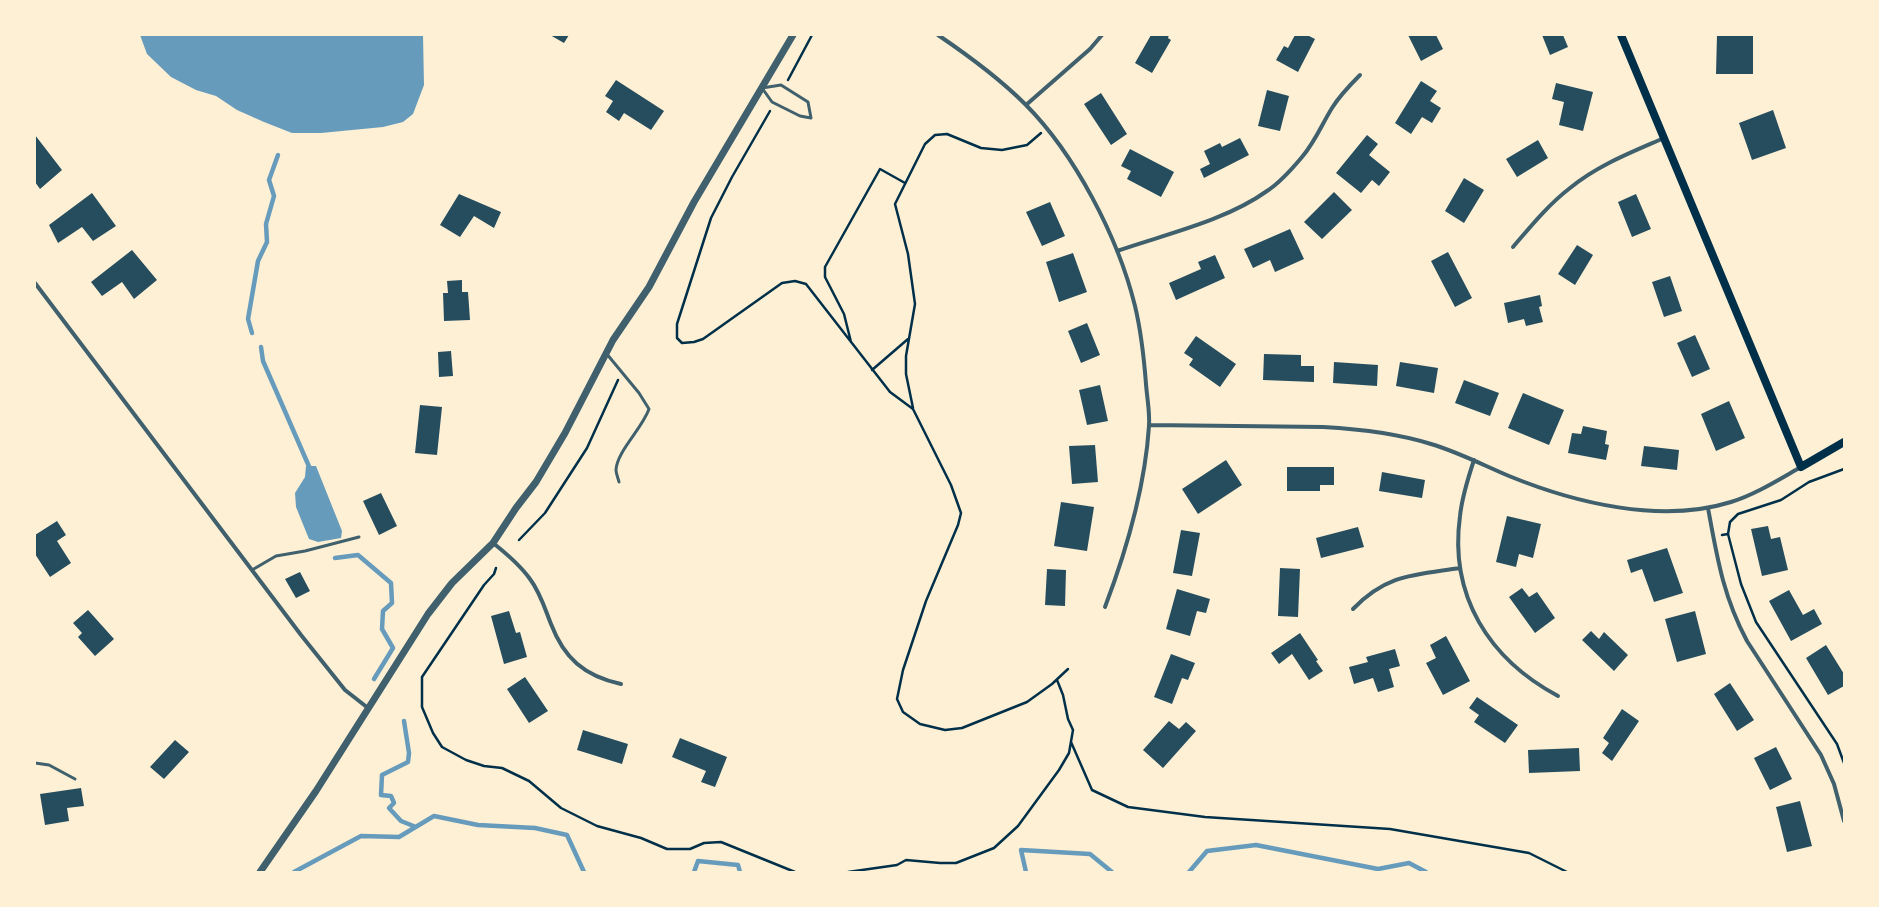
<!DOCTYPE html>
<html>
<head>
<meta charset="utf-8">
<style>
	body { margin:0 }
	#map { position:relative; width:1879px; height:907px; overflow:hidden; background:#fdf0d5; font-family:Lato,sans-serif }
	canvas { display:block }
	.frame { position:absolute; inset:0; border:36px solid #fdf0d5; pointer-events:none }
</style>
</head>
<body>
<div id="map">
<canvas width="1879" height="907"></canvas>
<div class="frame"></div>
</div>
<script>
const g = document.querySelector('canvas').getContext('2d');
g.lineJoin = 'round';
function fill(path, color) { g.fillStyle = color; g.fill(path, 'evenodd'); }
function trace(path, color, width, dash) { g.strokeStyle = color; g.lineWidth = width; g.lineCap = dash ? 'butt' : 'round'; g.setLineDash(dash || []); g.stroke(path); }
const water = new Path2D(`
	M 140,35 L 423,35 L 424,85 L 413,114 L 403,122 L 383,127 L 321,133 L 292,133 L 264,122 L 237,110 L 216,96 L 196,90 L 171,77 L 147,54 Z
	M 306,466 L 316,466 L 342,531 L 341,538 L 318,542 L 309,539 L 296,507 L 295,493 L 305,477 Z`);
const stream = new Path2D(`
	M 252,333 L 248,319 L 258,261 L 267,242 L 266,224 L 274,196 L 269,180 L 278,155
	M 261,347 L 263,361 L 311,471
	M 335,558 L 358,555 L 391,583 L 392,603 L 383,611 L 382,629 L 393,648 L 374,679
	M 404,721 L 409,753 L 408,762 L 382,775 L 381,795 L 391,796 L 394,803 L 389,808 L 401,821 L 416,827
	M 294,872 L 361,836 L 399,837 L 434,816 L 478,825 L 535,828 L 567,835 L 584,872
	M 694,872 L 698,861 L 738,865 L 740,872
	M 1026,872 L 1021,850 L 1090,854 L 1112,872
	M 1189,872 L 1207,851 L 1256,845 L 1378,869 L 1409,863 L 1426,872`);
const building = new Path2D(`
	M 550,35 L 569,35 L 564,43 Z
	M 1151,35 L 1169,35 L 1168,38 L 1171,40 L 1152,73 L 1135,63 Z
	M 1295,35 L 1307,35 L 1315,39 L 1298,72 L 1276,60 L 1284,46 L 1288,48 Z
	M 1408,35 L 1436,35 L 1443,49 L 1421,61 Z
	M 1542,35 L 1563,35 L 1568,47 L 1550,55 Z
	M 1717,35 L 1753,35 L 1753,74 L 1716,74 Z
	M 616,80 L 664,111 L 651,130 L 624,113 L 619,121 L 606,112 L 613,101 L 605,96 Z
	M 1421,81 L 1437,91 L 1430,101 L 1441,108 L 1432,123 L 1422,117 L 1411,134 L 1395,123 Z
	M 1556,83 L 1593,92 L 1583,131 L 1559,125 L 1564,102 L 1552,99 Z
	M 1267,90 L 1289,96 L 1280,131 L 1258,126 Z
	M 1101,93 L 1127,134 L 1111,145 L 1084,104 Z
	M 1773,110 L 1786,148 L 1752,160 L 1739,123 Z
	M 35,135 L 62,170 L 40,189 L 35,182 Z
	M 1367,135 L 1378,144 L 1369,155 L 1390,172 L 1379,186 L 1372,180 L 1361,193 L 1336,173 Z
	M 1240,138 L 1249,155 L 1204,178 L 1200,169 L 1210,164 L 1204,151 L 1220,143 L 1222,147 Z
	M 1538,140 L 1548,158 L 1517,177 L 1506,159 Z
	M 1130,149 L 1174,172 L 1161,197 L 1127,179 L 1131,171 L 1121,166 Z
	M 1464,178 L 1484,190 L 1464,223 L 1445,211 Z
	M 1334,192 L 1352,210 L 1322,239 L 1304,222 Z
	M 92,193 L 116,226 L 93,241 L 82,227 L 58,243 L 49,225 Z
	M 459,194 L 501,212 L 494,228 L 474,216 L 460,237 L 440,225 Z
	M 1636,194 L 1651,229 L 1632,237 L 1618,202 Z
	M 1050,202 L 1065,236 L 1042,246 L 1026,212 Z
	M 1290,229 L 1304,259 L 1275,272 L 1270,260 L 1253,268 L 1244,249 Z
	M 1577,245 L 1593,255 L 1575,285 L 1558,274 Z
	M 132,250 L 157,280 L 134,299 L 122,282 L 102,296 L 91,282 Z
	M 1448,252 L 1472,298 L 1455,307 L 1431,261 Z
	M 1073,253 L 1087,292 L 1059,302 L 1046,262 Z
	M 1215,255 L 1225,278 L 1176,300 L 1169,283 L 1201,269 L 1198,262 Z
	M 1670,276 L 1682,311 L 1664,317 L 1652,282 Z
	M 462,280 L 462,292 L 468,292 L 470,320 L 444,321 L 443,293 L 448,293 L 447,281 Z
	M 1540,295 L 1542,306 L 1539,307 L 1543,322 L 1526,326 L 1524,319 L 1508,323 L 1504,303 Z
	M 1087,323 L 1100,355 L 1081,363 L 1068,331 Z
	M 1695,335 L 1710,369 L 1692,377 L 1677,343 Z
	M 1196,336 L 1236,364 L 1220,387 L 1189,365 L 1193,359 L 1184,353 Z
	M 451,351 L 453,376 L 439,377 L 438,352 Z
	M 1264,354 L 1301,355 L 1301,366 L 1314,366 L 1314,382 L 1263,380 Z
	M 1334,362 L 1378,365 L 1377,386 L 1333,383 Z
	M 1400,362 L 1438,368 L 1434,393 L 1396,386 Z
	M 1464,380 L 1499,393 L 1490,416 L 1455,403 Z
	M 1100,385 L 1108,421 L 1087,425 L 1079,390 Z
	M 1523,393 L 1564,410 L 1549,445 L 1508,428 Z
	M 1729,401 L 1745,438 L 1716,451 L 1701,414 Z
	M 420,405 L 442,407 L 437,455 L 415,453 Z
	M 1583,426 L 1607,431 L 1605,444 L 1609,445 L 1606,460 L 1568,453 L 1572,433 L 1581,434 Z
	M 1095,445 L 1098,482 L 1072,484 L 1069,446 Z
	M 1644,446 L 1679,450 L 1677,470 L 1641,466 Z
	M 1226,460 L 1242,485 L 1198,514 L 1182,489 Z
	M 1287,467 L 1334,467 L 1334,485 L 1320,485 L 1320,491 L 1287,491 Z
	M 1382,472 L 1425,480 L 1422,498 L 1379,491 Z
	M 381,493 L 397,526 L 379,535 L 363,501 Z
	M 1061,502 L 1094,507 L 1087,551 L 1054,546 Z
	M 1507,516 L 1541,524 L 1533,558 L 1519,554 L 1516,567 L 1496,562 Z
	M 57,521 L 66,535 L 57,541 L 71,563 L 50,577 L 35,554 L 35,535 Z
	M 1768,526 L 1771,539 L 1780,537 L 1788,570 L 1762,576 L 1751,529 Z
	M 1358,527 L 1364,547 L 1321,558 L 1316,538 Z
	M 1181,530 L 1200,533 L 1192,576 L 1173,573 Z
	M 1667,548 L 1683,593 L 1654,602 L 1642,569 L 1631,573 L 1627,560 Z
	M 1280,568 L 1300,569 L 1298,617 L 1278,616 Z
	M 1047,569 L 1066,570 L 1065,606 L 1045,605 Z
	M 300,572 L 310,591 L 296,598 L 285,579 Z
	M 1522,588 L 1529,597 L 1537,592 L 1555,618 L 1535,633 L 1509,597 Z
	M 1177,589 L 1210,599 L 1206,613 L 1197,611 L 1190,636 L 1166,629 Z
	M 1789,590 L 1803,615 L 1814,609 L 1822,624 L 1791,641 L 1769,601 Z
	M 88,610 L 114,639 L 95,656 L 78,637 L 82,633 L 73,623 Z
	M 509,611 L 516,633 L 520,632 L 527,657 L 504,664 L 491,616 Z
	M 1695,611 L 1706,654 L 1677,662 L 1665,619 Z
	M 1591,631 L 1599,639 L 1604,632 L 1628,655 L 1614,671 L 1582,640 Z
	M 1300,633 L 1318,660 L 1316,661 L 1323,671 L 1309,680 L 1292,654 L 1279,664 L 1271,653 Z
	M 1446,636 L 1470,681 L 1443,695 L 1426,663 L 1436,658 L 1430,645 Z
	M 1826,645 L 1844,674 L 1844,686 L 1828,695 L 1806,658 Z
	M 1395,649 L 1400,666 L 1389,669 L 1394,687 L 1378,692 L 1373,678 L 1354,684 L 1349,667 L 1368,662 L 1366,657 Z
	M 1171,654 L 1195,663 L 1188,680 L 1182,678 L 1172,704 L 1154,697 Z
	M 525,677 L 548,711 L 529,723 L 507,689 Z
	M 1730,683 L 1754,720 L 1737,731 L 1714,694 Z
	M 1477,697 L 1518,725 L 1505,743 L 1474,722 L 1479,715 L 1469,708 Z
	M 1622,709 L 1639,721 L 1612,761 L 1602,753 L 1609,743 L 1603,738 Z
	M 1169,721 L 1179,729 L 1186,722 L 1196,731 L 1163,768 L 1143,750 Z
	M 583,730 L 628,744 L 622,764 L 577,750 Z
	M 680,738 L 727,757 L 715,787 L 701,782 L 706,771 L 672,757 Z
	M 175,740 L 189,752 L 164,779 L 150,767 Z
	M 1776,747 L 1792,779 L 1770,790 L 1754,758 Z
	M 1579,748 L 1580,771 L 1529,773 L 1528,750 Z
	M 81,788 L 84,806 L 67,808 L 69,821 L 45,825 L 40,794 Z
	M 1800,801 L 1812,846 L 1787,852 L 1776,807 Z`);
const path = new Path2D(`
	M 788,80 L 812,35
	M 770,111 L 732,177 L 711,218 L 677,324 L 677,338 L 682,343 L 694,342 L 703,339 L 782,283 L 795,281 L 806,284 L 890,392 L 913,409 L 951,485 L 961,513 L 958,525 L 926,601 L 903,670 L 897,699 L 903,712 L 920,724 L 945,730 L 962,728 L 1027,702 L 1052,684 L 1068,669
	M 851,342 L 844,314 L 825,277 L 825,267 L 880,169 L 905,183
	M 872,370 L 908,339
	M 913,408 L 906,374 L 906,356 L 915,304 L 908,254 L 895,204 L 925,144 L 935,135 L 947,134 L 981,148 L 1002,150 L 1027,145 L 1041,133
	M 1728,534 L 1741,584 L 1756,622 L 1837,744 L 1844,763
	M 1722,535 L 1728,534 L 1730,522 L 1738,514 L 1781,500 L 1809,482 L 1844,469
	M 519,540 L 545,513 L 587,448 L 618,380
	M 496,568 L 494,574 L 484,585 L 422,677 L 422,707 L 433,733 L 442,747 L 466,760 L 484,766 L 502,768 L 529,781 L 561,808 L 597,826 L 641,838 L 667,849 L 690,849 L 704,843 L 721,842 L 795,872
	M 1071,742 L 1092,790 L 1128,807 L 1205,817 L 1390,829 L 1529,853 L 1567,872
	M 848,872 L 897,865 L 906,860 L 940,863 L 956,863 L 994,848 L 1018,826 L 1059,770 L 1069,753 L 1073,730 L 1068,719 L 1063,695 L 1057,680`);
const service = new Path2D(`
	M 781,85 L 808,102 L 811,118 L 800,116 L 772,102 L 762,88 Z
	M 606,353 L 639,393 L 649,409 C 642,429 617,451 616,470 C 616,473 618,478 619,482
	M 252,570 L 276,556 L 305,551 L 359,537
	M 35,763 L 49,765 L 75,779`);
const minor = new Path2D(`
	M 938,35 C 969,56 999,78 1025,104 C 1075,154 1118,237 1135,306 C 1141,331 1144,358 1146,384 C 1147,398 1150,412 1149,426 C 1145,488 1127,549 1105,607
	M 1026,105 L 1090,49 L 1102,35
	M 1513,247 C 1531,226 1548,205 1570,188 C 1598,165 1632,152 1664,138
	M 1117,251 C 1166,234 1225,221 1267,191 C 1281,182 1292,169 1302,157 C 1315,142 1322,124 1332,108 C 1340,95 1350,85 1360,75
	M 35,283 L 301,635 L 345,690 L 368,708
	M 1149,425 L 1323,427 C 1359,429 1396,433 1431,444 C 1458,452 1483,465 1509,476 C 1575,503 1661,524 1731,502 C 1756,494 1778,480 1801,467
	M 1474,460 C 1468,478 1462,497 1460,516 C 1449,596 1489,659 1558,696
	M 1708,508 C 1717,557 1723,596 1747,641 L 1821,755 L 1834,784 L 1844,821
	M 493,543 C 507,554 520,565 530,579 C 540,592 545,609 551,624 C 564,658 584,676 621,684
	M 1353,609 C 1387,574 1414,575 1460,568`);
const tertiary = new Path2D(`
	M 260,872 L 316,791 L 428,614 L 452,583 L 493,543 L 516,508 L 536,482 L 565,433 L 613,340 L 649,287 L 694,202 L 793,35`);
const secondary = new Path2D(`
	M 1621,35 L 1801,467 L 1844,442`);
fill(water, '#669bbc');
trace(stream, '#669bbc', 4.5);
fill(building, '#264d5e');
trace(path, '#003049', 2.5);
trace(service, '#3f606c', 3);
trace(minor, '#3f606c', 4);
trace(tertiary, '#3f606c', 7);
trace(secondary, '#003049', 8);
</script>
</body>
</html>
